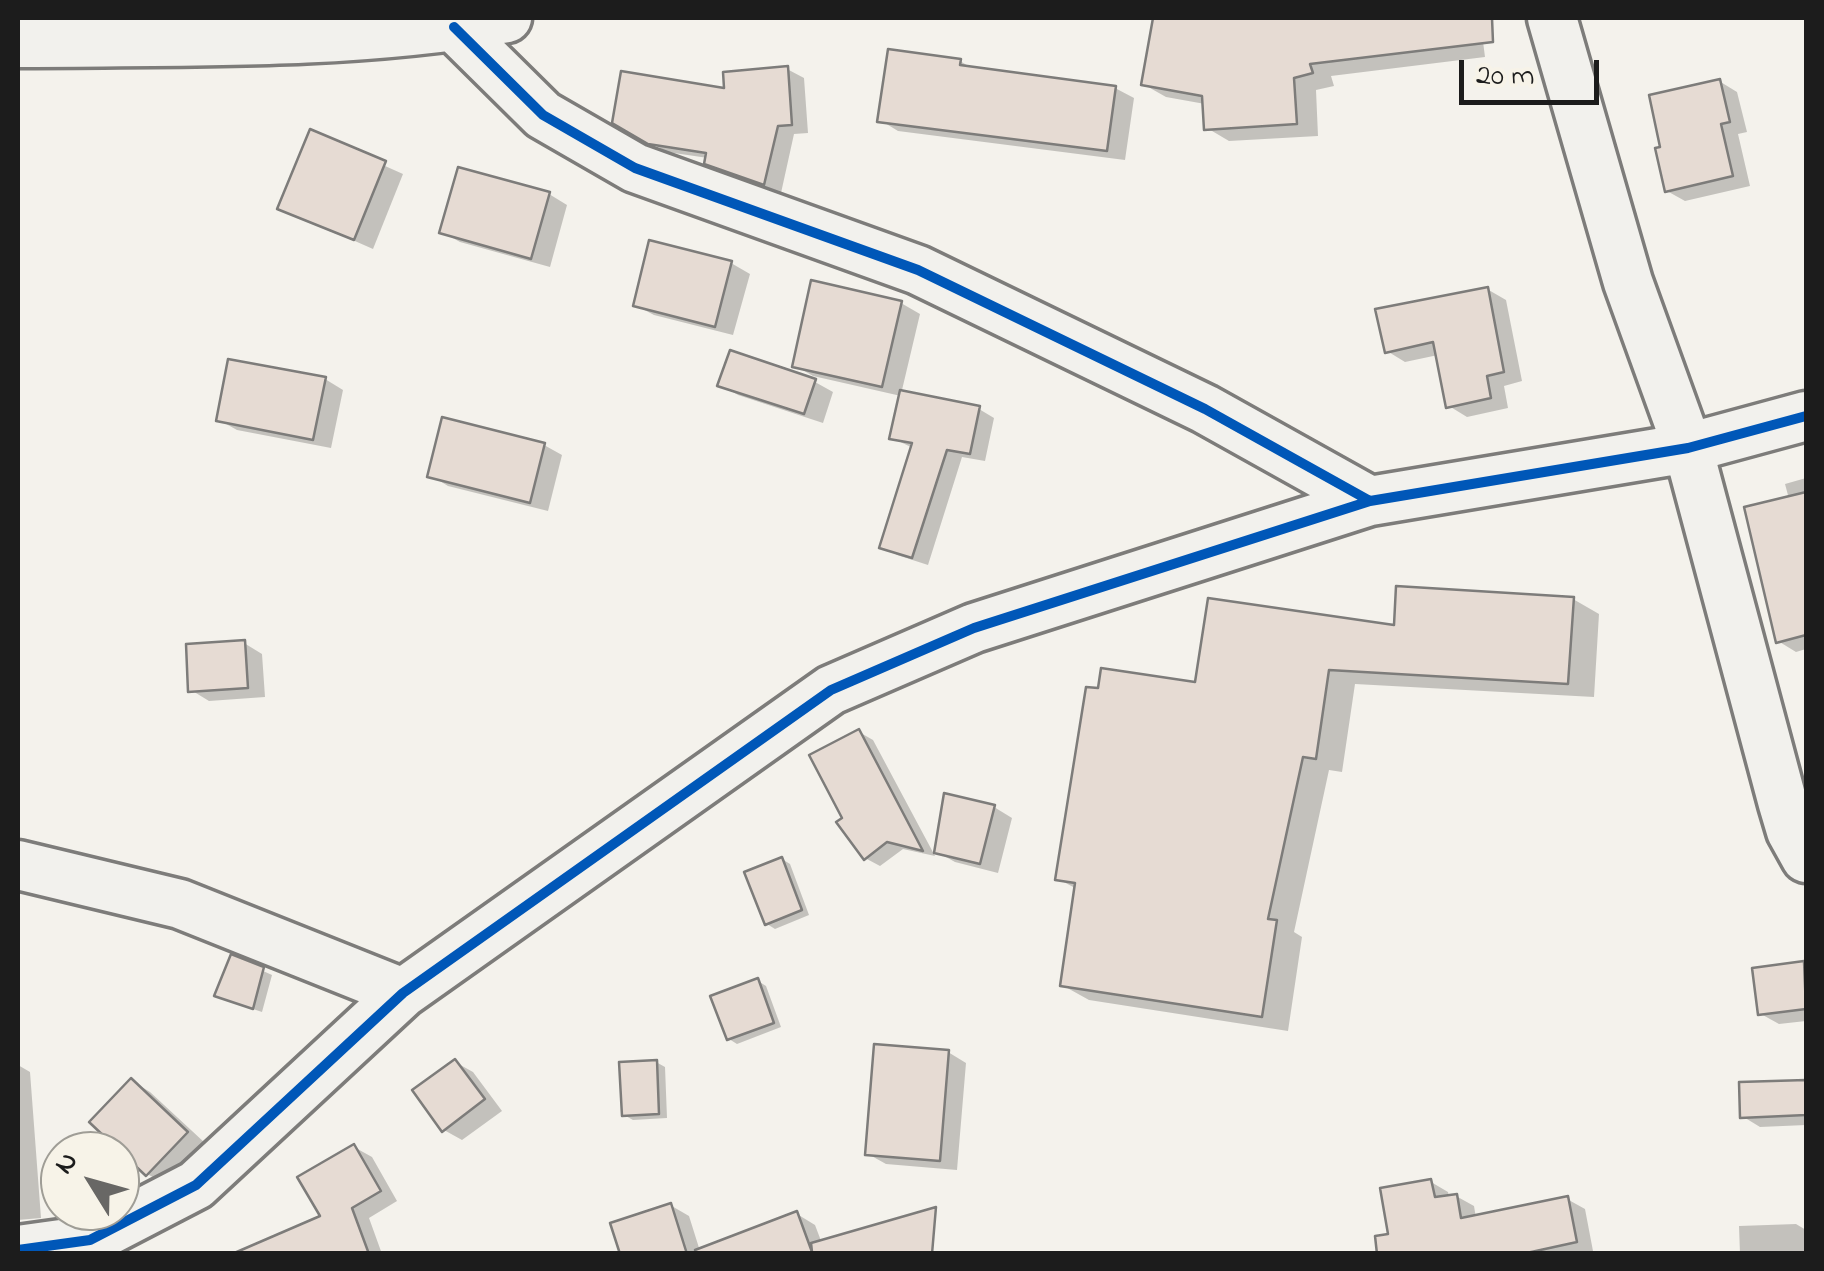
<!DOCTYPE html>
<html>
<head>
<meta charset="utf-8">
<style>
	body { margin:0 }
	#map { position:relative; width:1824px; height:1271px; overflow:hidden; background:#f4f2ec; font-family:"Indie Flower",sans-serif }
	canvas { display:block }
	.frame { position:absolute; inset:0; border:20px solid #1c1c1c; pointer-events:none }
	.north { position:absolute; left:40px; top:1131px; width:100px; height:100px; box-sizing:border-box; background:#f7f3e8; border:2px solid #9f9d96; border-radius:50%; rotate:307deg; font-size:28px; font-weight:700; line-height:40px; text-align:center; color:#1c1c1c }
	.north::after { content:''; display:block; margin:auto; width:35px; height:45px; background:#686765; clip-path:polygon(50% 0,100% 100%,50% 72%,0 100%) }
	.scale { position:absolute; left:1459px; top:60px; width:140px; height:45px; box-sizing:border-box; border:5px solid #1c1c1c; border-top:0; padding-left:12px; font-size:30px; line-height:35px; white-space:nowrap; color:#1c1c1c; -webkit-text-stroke:8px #f7f3e8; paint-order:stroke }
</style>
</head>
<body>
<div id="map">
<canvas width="1824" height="1271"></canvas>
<div class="frame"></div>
<div class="north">N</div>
<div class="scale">20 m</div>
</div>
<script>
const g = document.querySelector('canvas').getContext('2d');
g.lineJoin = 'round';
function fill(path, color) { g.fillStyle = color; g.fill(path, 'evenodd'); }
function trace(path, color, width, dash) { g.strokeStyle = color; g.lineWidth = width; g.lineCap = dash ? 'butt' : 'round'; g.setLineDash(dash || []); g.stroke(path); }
const shadow = new Path2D(`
	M 1155,18 L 1480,18 L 1485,57 L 1331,76 L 1334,86 L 1316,90 L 1318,136 L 1229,141 L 1207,128 L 1205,104 L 1166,97 L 1143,84 Z
	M 960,61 L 975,70 L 1115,88 L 1134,98 L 1125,160 L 898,131 L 880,120 Z
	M 787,69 L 804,78 L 808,133 L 794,134 L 781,193 L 723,172 L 706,162 L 708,158 L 667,152 L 615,122 Z
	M 1719,81 L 1737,92 L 1747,132 L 1738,134 L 1750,186 L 1685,201 L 1667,191 Z
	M 311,133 L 403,174 L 373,249 L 280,208 Z
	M 549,194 L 567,205 L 550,267 L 460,242 L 442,232 Z
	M 651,243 L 731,263 L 750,274 L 733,335 L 654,315 L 635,305 Z
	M 1487,289 L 1506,300 L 1522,381 L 1504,386 L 1508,408 L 1467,417 L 1449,406 L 1438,355 L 1405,362 L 1387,351 Z
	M 901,303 L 920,314 L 902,390 L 979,409 L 994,418 L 985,461 L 962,457 L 928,565 L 897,555 L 882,546 L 913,448 L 892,438 L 901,396 L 813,376 L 794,365 Z
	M 325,379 L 343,390 L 331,448 L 237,430 L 219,420 Z
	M 815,382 L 833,392 L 823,423 L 738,395 L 720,384 Z
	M 544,445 L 562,455 L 548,511 L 448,486 L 430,475 Z
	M 1806,478 L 1806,649 L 1796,652 L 1778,641 L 1789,499 L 1785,484 Z
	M 1573,599 L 1599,614 L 1594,697 L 1355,684 L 1342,772 L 1329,770 L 1294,932 L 1302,937 L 1288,1031 L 1089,1000 L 1062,985 L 1077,889 L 1058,879 L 1197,685 L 1396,628 Z
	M 244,643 L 262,654 L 265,697 L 209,701 L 191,690 Z
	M 859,732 L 873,740 L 935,856 L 903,849 L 880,866 L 865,858 L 845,818 Z
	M 994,807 L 1012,818 L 998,873 L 955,862 L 937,852 Z
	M 782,859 L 790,864 L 809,915 L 775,929 L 767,924 Z
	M 232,957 L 272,975 L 262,1012 L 226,1000 Z
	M 1803,964 L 1806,966 L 1806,1021 L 1779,1024 L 1761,1014 Z
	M 758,981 L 766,986 L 781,1027 L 737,1044 L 729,1039 Z
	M 948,1052 L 966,1063 L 957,1170 L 886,1164 L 868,1154 Z
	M 455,1062 L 473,1072 L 502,1111 L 462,1140 L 444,1130 Z
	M 656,1062 L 665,1067 L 667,1118 L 633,1120 L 624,1115 Z
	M 18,1065 L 30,1072 L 41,1218 L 18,1220 Z
	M 132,1081 L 150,1092 L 205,1143 L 166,1184 L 147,1174 Z
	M 1806,1083 L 1806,1125 L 1760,1127 L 1742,1116 L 1741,1085 Z
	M 354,1147 L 372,1157 L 397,1201 L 369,1218 L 382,1254 L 237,1254 L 323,1217 Z
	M 1431,1182 L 1448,1192 L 1449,1197 L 1456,1196 L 1474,1206 L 1476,1218 L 1567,1199 L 1585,1209 L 1593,1251 L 1394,1254 Z
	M 670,1205 L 689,1216 L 700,1251 L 797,1214 L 815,1225 L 826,1254 L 623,1254 Z
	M 1796,1224 L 1806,1230 L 1806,1254 L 1740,1254 L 1739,1226 Z`);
const building = new Path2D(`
	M 1153,18 L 1492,18 L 1493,42 L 1310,64 L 1313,73 L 1294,78 L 1297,124 L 1204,130 L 1202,96 L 1141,85 Z
	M 888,49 L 961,59 L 960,65 L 1116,86 L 1107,151 L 877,122 Z
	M 788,66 L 792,125 L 778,126 L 764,185 L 704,164 L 706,153 L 648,144 L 612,123 L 621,71 L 724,88 L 723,72 Z
	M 1720,79 L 1730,122 L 1721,124 L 1733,176 L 1665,192 L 1655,148 L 1660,147 L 1649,95 Z
	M 310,129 L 386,161 L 354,240 L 277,209 Z
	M 458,167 L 550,192 L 531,259 L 439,233 Z
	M 649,240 L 732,261 L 715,327 L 633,306 Z
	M 811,280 L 902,301 L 882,387 L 792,367 Z
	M 1488,287 L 1504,372 L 1487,376 L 1491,398 L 1446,408 L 1433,342 L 1385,353 L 1375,309 Z
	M 730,350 L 816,379 L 804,414 L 717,386 Z
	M 228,359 L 326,377 L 313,440 L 216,421 Z
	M 900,390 L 980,406 L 970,454 L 947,450 L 912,558 L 879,548 L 912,443 L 889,439 Z
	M 442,417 L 545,443 L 530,503 L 427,477 Z
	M 1806,492 L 1806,635 L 1776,643 L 1744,507 Z
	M 1396,586 L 1574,597 L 1568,684 L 1329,670 L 1316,759 L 1303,757 L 1268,919 L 1277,920 L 1262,1017 L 1060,986 L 1075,883 L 1055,880 L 1086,687 L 1098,688 L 1101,668 L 1195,682 L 1208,598 L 1394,625 Z
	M 245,640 L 248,688 L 188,692 L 186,644 Z
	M 859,729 L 923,851 L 887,842 L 864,860 L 836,822 L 842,818 L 809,755 Z
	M 944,793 L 995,805 L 980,864 L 934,853 Z
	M 782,857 L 802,910 L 765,925 L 744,872 Z
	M 231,954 L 264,967 L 253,1009 L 214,996 Z
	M 1804,961 L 1806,1009 L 1758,1015 L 1752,968 Z
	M 758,978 L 774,1023 L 727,1040 L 710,996 Z
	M 874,1044 L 949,1050 L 940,1161 L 865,1155 Z
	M 455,1059 L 485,1099 L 442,1132 L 412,1090 Z
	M 657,1060 L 659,1114 L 622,1116 L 619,1062 Z
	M 131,1078 L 188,1132 L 146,1176 L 89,1122 Z
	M 1806,1080 L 1806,1115 L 1740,1118 L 1739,1082 Z
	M 354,1144 L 381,1191 L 352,1208 L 369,1254 L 232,1254 L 320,1216 L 297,1177 Z
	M 1431,1179 L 1435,1197 L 1457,1194 L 1461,1218 L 1568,1196 L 1577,1242 L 1522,1254 L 1377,1254 L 1375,1236 L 1388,1234 L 1380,1188 Z
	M 671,1203 L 687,1254 L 620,1254 L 610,1223 Z
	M 936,1207 L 932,1254 L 696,1254 L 695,1250 L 797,1211 L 812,1252 L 811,1243 Z`);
const minor = new Path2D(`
	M 1552,18 L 1628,282 L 1688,448 L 1783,804 L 1791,831 L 1806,858
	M 454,27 L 543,115 L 635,168 L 918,270 L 1205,409 L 1370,501
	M 18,43 C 180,41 346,46 507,18
	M 18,865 L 180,904 L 403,993
	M 18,1250 L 90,1240 L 196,1185 L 403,993 L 831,690 L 974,628 L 1370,501 L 1688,448 L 1806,416`);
const cycleway = new Path2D(`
	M 454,27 L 543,115 L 635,168 L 918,270 L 1205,409 L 1370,501
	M 18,1250 L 90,1240 L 196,1185 L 403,993 L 831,690 L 974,628 L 1370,501 L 1688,448 L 1806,416`);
fill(shadow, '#0003');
fill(building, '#e6dbd3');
trace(building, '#7d7c7a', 2.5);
trace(minor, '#7d7c7a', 55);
trace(minor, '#f2f1ed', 48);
trace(cycleway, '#0057b8', 10);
</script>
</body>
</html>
